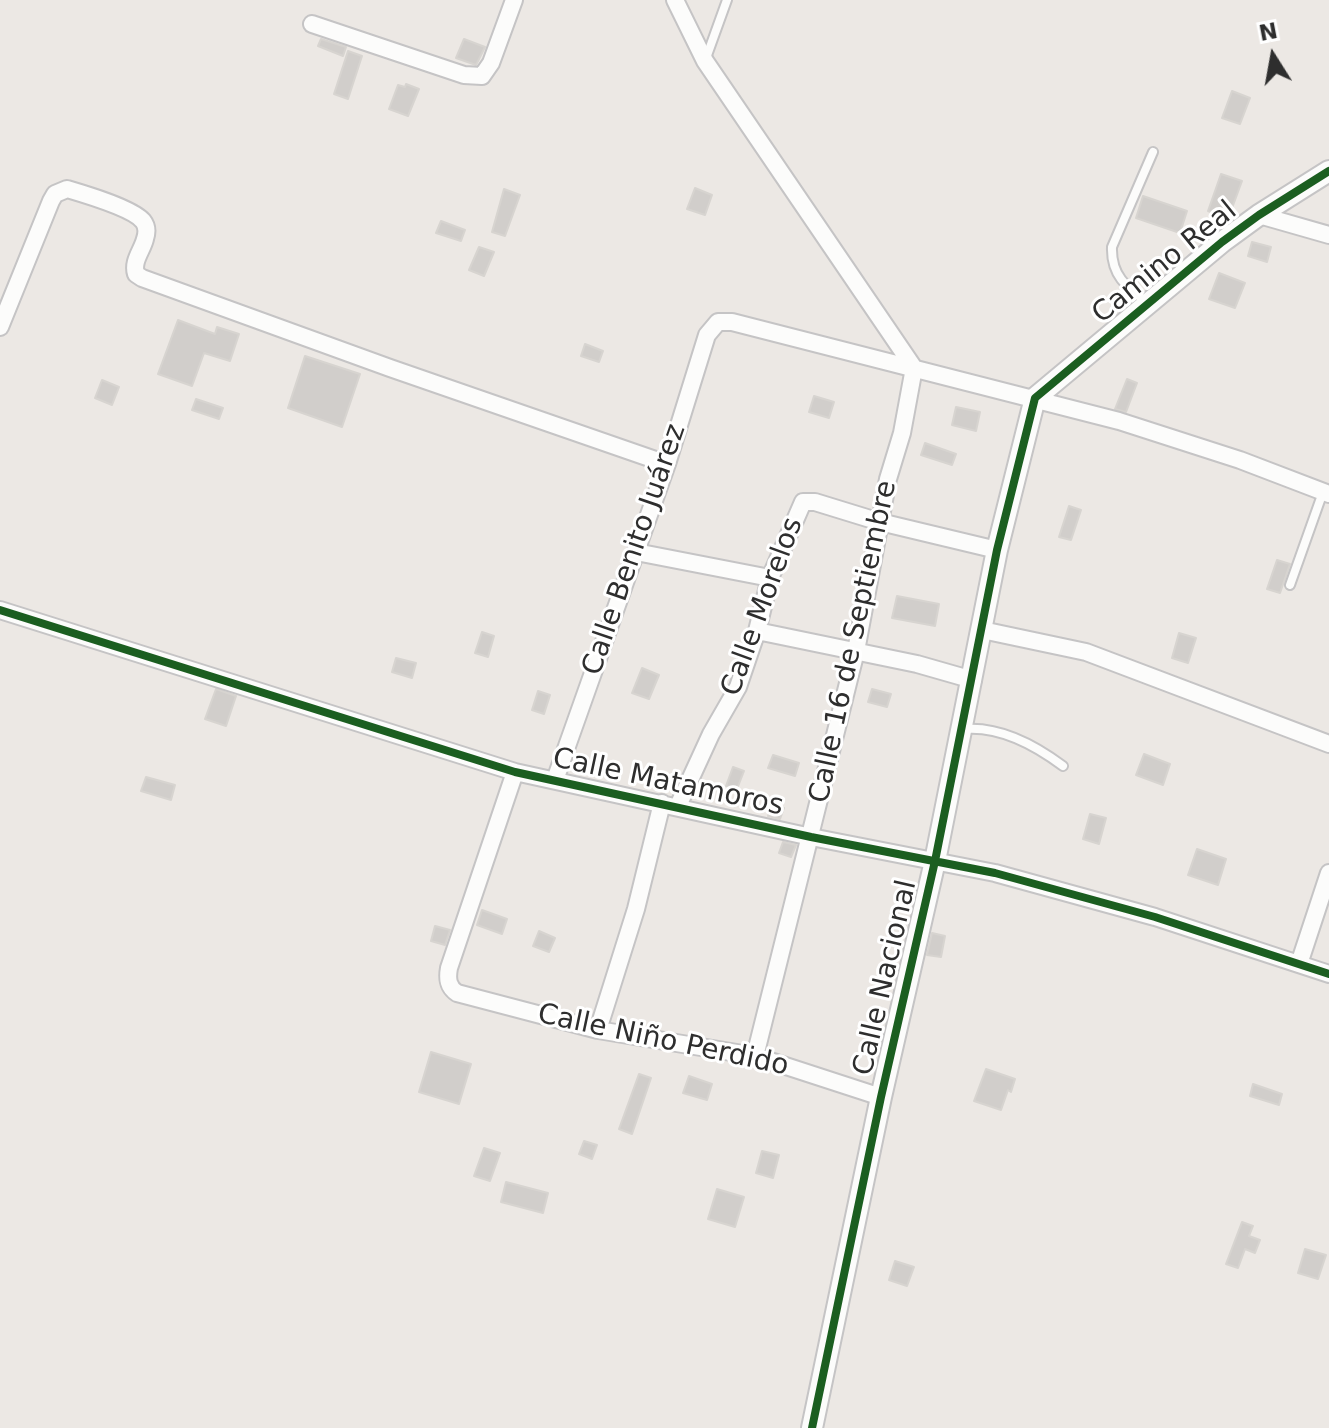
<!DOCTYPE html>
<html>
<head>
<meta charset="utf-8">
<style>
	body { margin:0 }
	#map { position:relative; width:1329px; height:1428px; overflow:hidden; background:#ece8e4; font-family:"DejaVu Sans",sans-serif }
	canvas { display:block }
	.north { position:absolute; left:1233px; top:16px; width:80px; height:80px; -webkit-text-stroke:6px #fff; paint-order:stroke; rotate:349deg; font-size:22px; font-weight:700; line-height:32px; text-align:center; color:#2e2e2e }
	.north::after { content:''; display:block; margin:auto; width:28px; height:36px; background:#2e2e2e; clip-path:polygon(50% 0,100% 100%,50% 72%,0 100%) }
</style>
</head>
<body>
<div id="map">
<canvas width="1329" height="1428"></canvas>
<div class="north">N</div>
</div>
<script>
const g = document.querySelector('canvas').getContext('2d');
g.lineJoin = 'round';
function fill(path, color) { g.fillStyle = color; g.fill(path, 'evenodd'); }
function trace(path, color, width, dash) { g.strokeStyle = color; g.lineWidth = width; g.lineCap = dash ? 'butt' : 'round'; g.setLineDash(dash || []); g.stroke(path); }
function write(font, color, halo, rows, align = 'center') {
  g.font = font + ' "DejaVu Sans",sans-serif'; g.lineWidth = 6; g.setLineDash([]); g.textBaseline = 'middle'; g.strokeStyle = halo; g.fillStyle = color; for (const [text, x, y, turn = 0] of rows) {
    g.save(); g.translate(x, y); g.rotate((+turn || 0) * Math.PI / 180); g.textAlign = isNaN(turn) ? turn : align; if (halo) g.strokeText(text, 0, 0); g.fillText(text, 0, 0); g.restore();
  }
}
const building = new Path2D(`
	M 321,39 L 346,47 L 343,56 L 318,46 Z
	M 464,39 L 485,47 L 476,65 L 456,58 Z
	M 348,51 L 362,56 L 348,99 L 334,94 Z
	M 406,84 L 419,89 L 408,116 L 389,109 L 398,85 L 405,87 Z
	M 1232,91 L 1250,98 L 1240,124 L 1222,118 Z
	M 1221,174 L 1242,181 L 1228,219 L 1208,211 Z
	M 695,188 L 712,195 L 705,215 L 687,209 Z
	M 504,189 L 520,195 L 505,236 L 492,232 Z
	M 1143,196 L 1187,211 L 1180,233 L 1136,218 Z
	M 441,221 L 465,230 L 461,241 L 436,233 Z
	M 1252,242 L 1271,247 L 1267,262 L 1248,256 Z
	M 479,247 L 494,252 L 484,276 L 469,270 Z
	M 1219,273 L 1245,283 L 1235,308 L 1209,299 Z
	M 178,320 L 215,334 L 217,327 L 239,334 L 230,361 L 204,353 L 192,386 L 158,374 Z
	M 585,344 L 603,351 L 599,362 L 581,356 Z
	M 305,356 L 360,374 L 342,427 L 288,408 Z
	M 1127,379 L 1137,383 L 1126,412 L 1115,409 Z
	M 102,380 L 119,387 L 112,405 L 95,398 Z
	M 814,396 L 834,402 L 829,418 L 809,412 Z
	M 196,399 L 223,408 L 219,419 L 192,410 Z
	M 956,407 L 980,412 L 976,431 L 952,425 Z
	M 925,443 L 956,454 L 952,465 L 921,455 Z
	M 1069,506 L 1081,510 L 1071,540 L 1059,537 Z
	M 1277,560 L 1290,564 L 1280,593 L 1267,589 Z
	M 897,596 L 939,604 L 935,626 L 892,618 Z
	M 482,632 L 494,636 L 488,657 L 475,653 Z
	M 1179,633 L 1196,638 L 1188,663 L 1172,658 Z
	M 396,658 L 416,663 L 412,678 L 392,672 Z
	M 642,668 L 659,675 L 649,699 L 632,693 Z
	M 216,689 L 236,696 L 226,726 L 205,719 Z
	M 872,689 L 891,694 L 887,707 L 868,702 Z
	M 538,691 L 550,695 L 544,714 L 532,710 Z
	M 1144,754 L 1170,764 L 1163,785 L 1136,775 Z
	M 773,755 L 799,763 L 795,776 L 768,768 Z
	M 733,767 L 744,771 L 737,789 L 726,786 Z
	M 146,777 L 175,785 L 171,800 L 141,791 Z
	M 772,805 L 784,808 L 780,819 L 768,816 Z
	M 1090,814 L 1106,818 L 1099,844 L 1083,839 Z
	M 783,842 L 796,845 L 791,857 L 779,853 Z
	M 1197,849 L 1226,859 L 1218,885 L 1188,875 Z
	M 482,910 L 507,919 L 502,934 L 477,925 Z
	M 435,926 L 450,930 L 445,945 L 431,941 Z
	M 539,931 L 555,938 L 549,952 L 533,946 Z
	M 932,933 L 945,936 L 941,957 L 927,955 Z
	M 431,1052 L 471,1064 L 459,1104 L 419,1092 Z
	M 986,1069 L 1015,1079 L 1011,1092 L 1008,1090 L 1001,1110 L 974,1101 Z
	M 639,1074 L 651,1078 L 632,1134 L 619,1129 Z
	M 689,1076 L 712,1084 L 707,1100 L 683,1093 Z
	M 1253,1084 L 1282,1094 L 1279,1105 L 1250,1096 Z
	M 584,1141 L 597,1145 L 592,1159 L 579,1154 Z
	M 484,1148 L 500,1153 L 490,1181 L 474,1176 Z
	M 762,1151 L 779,1155 L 773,1178 L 756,1173 Z
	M 506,1182 L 548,1193 L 543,1213 L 501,1202 Z
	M 717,1189 L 744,1197 L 735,1227 L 708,1219 Z
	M 1242,1222 L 1253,1226 L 1249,1236 L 1260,1240 L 1255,1253 L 1245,1249 L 1238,1268 L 1226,1264 Z
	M 1305,1249 L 1326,1255 L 1318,1279 L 1298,1273 Z
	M 895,1261 L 914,1267 L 907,1286 L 889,1280 Z`);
const service = new Path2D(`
	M 705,61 L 727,0
	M 1148,303 C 1126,287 1111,275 1112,247 L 1153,152
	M 1290,585 L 1323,492
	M 964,729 C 999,726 1035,745 1063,766`);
const minor = new Path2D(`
	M 675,0 L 705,61 L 914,368 L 902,433 L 888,479 L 856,651 L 755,1056
	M 312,24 L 464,75 L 482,76 L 491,63 L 514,0
	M 1259,215 L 1329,235
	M 0,327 L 51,201 L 55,194 L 67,189 C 84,194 132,208 143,221 C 147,226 147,233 145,239 C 142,251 132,261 136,274 L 142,278 L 390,368 L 667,464
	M 636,552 L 770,578
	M 0,610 L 515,772 L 811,837 L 995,873 L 1155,917 L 1329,974
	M 982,630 L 1086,652 L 1329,744
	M 757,631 L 917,664 L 973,680
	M 515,772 L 449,968 C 447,979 448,987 457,993 L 598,1030 L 755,1056 L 881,1097
	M 555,780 L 667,464 L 707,335 L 718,322 L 732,322 L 1119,421 L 1240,460 L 1329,494
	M 678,806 L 711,734 L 738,687 L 757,631 L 770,578 L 803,502 L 815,502 L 880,522 L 997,550
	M 1299,964 L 1329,873
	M 598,1030 L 636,909 L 662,803`);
const tertiary = new Path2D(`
	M 812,1428 L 881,1097 L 935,861 L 997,550 L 1035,398 L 1222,242 L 1259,215 L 1329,171`);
const cycleway = new Path2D(`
	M 0,610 L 515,772 L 811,837 L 995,873 L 1155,917 L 1329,974
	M 812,1428 L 881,1097 L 935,861 L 997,550 L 1035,398 L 1222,242 L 1259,215 L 1329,171`);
const streetNames = [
	["Camino Real",1165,263,-39],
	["Calle Benito Juárez",635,550,-71],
	["Calle Morelos",763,607,-70],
	["Calle 16 de Septiembre",854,642,-78],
	["Calle Matamoros",668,783,12],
	["Calle Nacional",886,978,-77],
	["Calle Niño Perdido",663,1041,12]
];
fill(building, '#d1cecb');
trace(building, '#d7d4d0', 2);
trace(service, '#c5c4c5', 12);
trace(minor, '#c5c4c5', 20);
trace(tertiary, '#c5c4c5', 24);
trace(service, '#fcfcfb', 8);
trace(minor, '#fcfcfb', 16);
trace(tertiary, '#fcfcfb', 20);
trace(cycleway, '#1b5e20', 8);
write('28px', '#2e2e2e', '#fff', streetNames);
</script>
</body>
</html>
